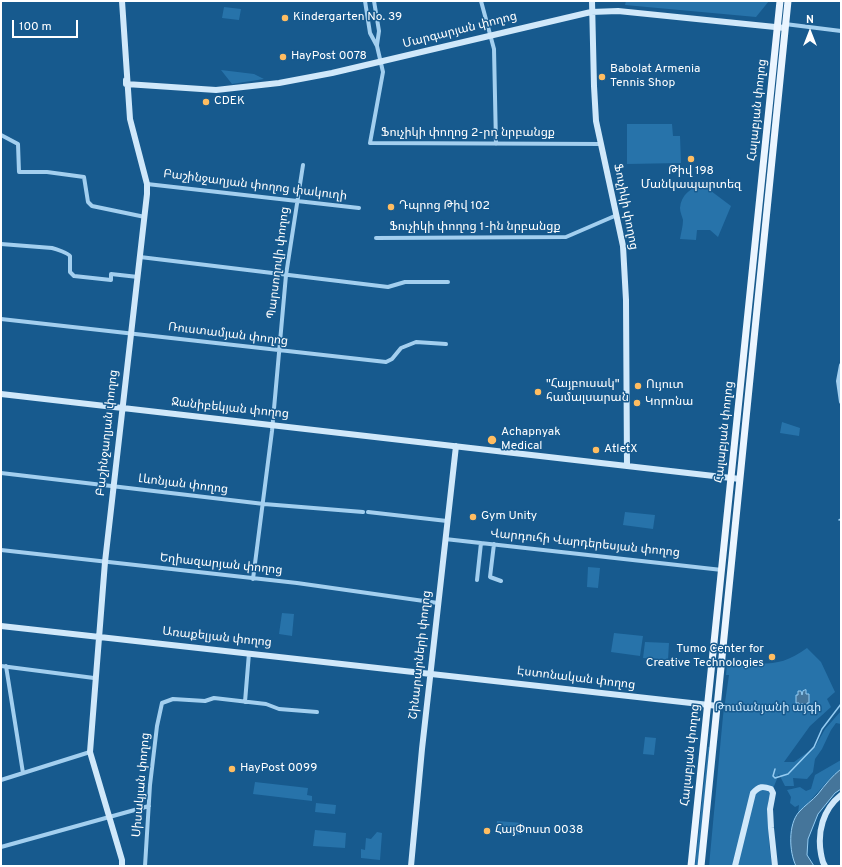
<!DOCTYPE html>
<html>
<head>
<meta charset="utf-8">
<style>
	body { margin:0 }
	#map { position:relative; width:842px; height:867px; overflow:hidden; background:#175a8e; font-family:Overpass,sans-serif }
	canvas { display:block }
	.frame { position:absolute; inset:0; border:2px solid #fff; pointer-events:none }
	.north { position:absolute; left:790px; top:12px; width:40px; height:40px; -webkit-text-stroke:3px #175a8e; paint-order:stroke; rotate:0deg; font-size:11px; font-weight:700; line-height:16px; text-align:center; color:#fff }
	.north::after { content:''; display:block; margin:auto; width:14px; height:18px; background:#fff; clip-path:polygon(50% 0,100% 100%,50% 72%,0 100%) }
	.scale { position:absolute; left:12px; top:20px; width:66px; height:18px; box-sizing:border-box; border:2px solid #fff; border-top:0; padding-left:5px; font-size:12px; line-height:14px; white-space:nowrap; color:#fff; -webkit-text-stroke:3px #175a8e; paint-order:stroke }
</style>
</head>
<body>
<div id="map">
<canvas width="842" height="867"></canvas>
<div class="frame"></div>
<div class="north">N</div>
<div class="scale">100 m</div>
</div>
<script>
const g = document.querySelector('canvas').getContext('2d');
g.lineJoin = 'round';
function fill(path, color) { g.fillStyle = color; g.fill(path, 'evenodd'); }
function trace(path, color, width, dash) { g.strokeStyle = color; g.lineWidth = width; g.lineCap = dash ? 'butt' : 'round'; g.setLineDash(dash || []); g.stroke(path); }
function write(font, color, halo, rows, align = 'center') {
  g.font = font + ' Overpass,"Noto Sans Armenian",sans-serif'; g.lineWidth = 3; g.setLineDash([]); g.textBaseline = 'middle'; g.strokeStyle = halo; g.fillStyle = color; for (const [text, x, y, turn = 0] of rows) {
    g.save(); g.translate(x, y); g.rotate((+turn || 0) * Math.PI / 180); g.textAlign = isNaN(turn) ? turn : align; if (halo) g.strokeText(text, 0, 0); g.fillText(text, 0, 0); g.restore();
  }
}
const green = new Path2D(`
	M 626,1 L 769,1 L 756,17 L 625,5 Z
	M 224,7 L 241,9 L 239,20 L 222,18 Z
	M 221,70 L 254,74 L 264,79 L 232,84 Z
	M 627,124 L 672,124 L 673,136 L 680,136 L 681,163 L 627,164 Z
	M 703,185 L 731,206 L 718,237 L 710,230 L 697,230 L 696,240 L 680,239 C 681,233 683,226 683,220 C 682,216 680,212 680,208 C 681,195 691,187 703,185 Z
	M 782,422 L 800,428 L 799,436 L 780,433 Z
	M 625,512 L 655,515 L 653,529 L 623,525 Z
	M 588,567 L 600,568 L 598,588 L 587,587 Z
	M 282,613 L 294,614 L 292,636 L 279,634 Z
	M 614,633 L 643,636 L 640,656 L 611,652 Z
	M 645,642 L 669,643 L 668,660 L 643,658 Z
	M 807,648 L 821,662 L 835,692 L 827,699 L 831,707 L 810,726 L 784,762 L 794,762 L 815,747 L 825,729 L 841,711 L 841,724 L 836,723 L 831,730 L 822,749 L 815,759 L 813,772 L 807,779 L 793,778 L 794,786 L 785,786 L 779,774 L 768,801 L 769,843 L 772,866 L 709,866 L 723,716 L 729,675 L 726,675 L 727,664 L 730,664 L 731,662 C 763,664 780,668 807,648 Z
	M 645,737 L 656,738 L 654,755 L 643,754 Z
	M 708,747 L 710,747 L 698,866 L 695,866 Z
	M 841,760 L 841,769 C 825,781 814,799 798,813 L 799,805 L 795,807 L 790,803 L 791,797 L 787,790 L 800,787 L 806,791 L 811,789 L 815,775 Z
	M 255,782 L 308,788 L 307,795 L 312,796 L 312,801 L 253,794 Z
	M 316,803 L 336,805 L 335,814 L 315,812 Z
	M 497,821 L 523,823 L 522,835 L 496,832 Z
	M 315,830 L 346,833 L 345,848 L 313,846 Z
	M 377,832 L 382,833 L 380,860 L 361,858 L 361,849 L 365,850 L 366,838 L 371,839 Z`);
const water = new Path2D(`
	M 806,690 L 806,694 L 809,694 L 809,703 L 807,703 L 807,706 L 803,707 L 802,703 L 802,706 L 799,706 L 799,703 L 796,703 L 796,695 L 798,695 L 798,691 L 801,691 L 802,695 L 803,691 Z
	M 841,769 L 841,789 L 835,793 L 818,814 L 808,839 L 807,855 L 814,866 L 796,866 C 789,852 788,824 799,812 C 805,805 812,801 818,794 C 825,785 832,776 841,769 Z`);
const stream = new Path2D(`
	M 839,520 L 841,519
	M 775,769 L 773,776 L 775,778 L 788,774 L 814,747 L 822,729 L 841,704`);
const street = new Path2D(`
	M 365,1 L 370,33 L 377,46 L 383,72 L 370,143 L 601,144
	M 374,1 L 379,31 L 377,45
	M 481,1 L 494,49 L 496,144
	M 785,24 L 841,31
	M 1,135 L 18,144 L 19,172 L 47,172 L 84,177 L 88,202 L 92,206 L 145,217
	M 147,184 L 359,208
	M 376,238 L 566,237 L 617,215
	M 1,244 L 52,248 C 56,249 68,253 70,256 L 70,272 L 74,276 L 111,280 L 111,274 L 138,277
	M 140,257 L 388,287 L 405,282 L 448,282
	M 1,319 L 386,362 L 392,359 L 401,348 L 416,342 L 446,344
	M 841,365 L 838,381 L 841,402
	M 1,473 L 264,504 L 363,512
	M 368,512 L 447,521
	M 445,539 L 722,570
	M 494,544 L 490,577 L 501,581
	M 1,550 L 297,583 L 438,603
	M 253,579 L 272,431 L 286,275 L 303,165
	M 477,580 L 481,543
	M 1,666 L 94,678
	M 6,666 L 23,773
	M 245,702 L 249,653
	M 1,780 L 90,752
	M 1,847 L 149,806
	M 145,866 L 150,785 L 157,726 L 162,703 L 173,699 L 205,701 L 214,698 L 266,704 L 279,709 L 317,712`);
const secondary = new Path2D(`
	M 122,1 L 130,119 L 147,184 L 147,194 L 105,562 L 90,752 L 122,860 L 122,866
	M 592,1 L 594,86 L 596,121 L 623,246 L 626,300 L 627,466
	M 126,80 L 126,84 L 216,90 L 279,83 L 332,73 L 591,12 L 618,11 L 785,28
	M 1,394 L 740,479
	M 1,626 L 718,706
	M 411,866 L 422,749 L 456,446
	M 735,866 L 753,793 C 759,786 763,786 771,789 L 773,793 L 770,809 L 771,828 L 775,866
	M 825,866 C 822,862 822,858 821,854 C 817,832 823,809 841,795`);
const primary = new Path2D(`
	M 691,866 L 780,1
	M 701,866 L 788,1`);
const markers = [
	[285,18,4,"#ffbd61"],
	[283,57,4,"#ffbd61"],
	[602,77,4,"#ffbd61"],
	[206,102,4,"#ffbd61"],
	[691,159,4,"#ffbd61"],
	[391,207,4,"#ffbd61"],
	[638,386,4,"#ffbd61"],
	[538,392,4,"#ffbd61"],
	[637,403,4,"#ffbd61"],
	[492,440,5,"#ffbd61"],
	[596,450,4,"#ffbd61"],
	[473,517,4,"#ffbd61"],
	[772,657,4,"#ffbd61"],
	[232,769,4,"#ffbd61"],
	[487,831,4,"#ffbd61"]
];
const poiNames = [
	["Kindergarten No. 39",293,18],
	["HayPost 0078",291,57],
	["Babolat Armenia",610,70],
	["Tennis Shop",610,84],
	["CDEK",214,102],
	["Թիվ 198",691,172,"center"],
	["Մանկապարտեզ",691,186,"center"],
	["Դպրոց Թիվ 102",399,207],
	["\"Հայբուսակ\"",546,385],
	["համալսարան",546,399],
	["Ույուտ",646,386],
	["Կորոնա",645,403],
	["Achapnyak",501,433],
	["Medical",501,447],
	["AtletX",604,450],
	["Gym Unity",481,517],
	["Tumo Center for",764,650,"right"],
	["Creative Technologies",764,664,"right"],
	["HayPost 0099",240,769],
	["ՀայՓոստ 0038",495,831]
];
const streetNames = [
	["Մարգարյան փողոց",460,31,-14],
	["Հալաբյան փողոց",758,110,-84],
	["Ֆուչիկի փողոց 2-րդ նրբանցք",468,134],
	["Բաշինջաղյան փողոց փակուղի",255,186,7],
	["Ֆուչիկի փողոց",625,207,79],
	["Ֆուչիկի փողոց 1-ին նրբանցք",475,228],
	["Պարսողովի փողոց",279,263,-83],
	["Ռուստամյան փողոց",228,335,7],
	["Ջանիբեկյան փողոց",230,409,6],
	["Հալաբյան փողոց",725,432,-84],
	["Բաշինջաղյան փողոց",108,433,-84],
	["Լևոնյան փողոց",183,485,7],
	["Վարդուհի Վարդերեսյան փողոց",585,544,6],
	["Եղիազարյան փողոց",221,565,6],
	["Առաքելյան փողոց",217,638,6],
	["Շինարարների փողոց",421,655,-84],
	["Էստոնական փողոց",576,679,7],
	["Հալաբյան փողոց",691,755,-84],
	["Սիսակյան փողոց",142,785,-85]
];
const parkNames = [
	["Թումանյանի այգի",768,709]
];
fill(green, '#2773aa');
fill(water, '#45759a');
trace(water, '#95ccf2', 1);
trace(stream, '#95ccf2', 1.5);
trace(street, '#a3cfef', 4);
trace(secondary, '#d0e8fa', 6);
trace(primary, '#ebf5ff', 7);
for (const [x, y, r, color] of markers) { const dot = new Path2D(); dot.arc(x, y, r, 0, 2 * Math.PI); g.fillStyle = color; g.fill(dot); trace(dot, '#175a8e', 1.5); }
write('12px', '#fff', '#175a8e', poiNames, 'left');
write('12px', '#fff', '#175a8e', streetNames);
write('12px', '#c9e6fb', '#175a8e', parkNames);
</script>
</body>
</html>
